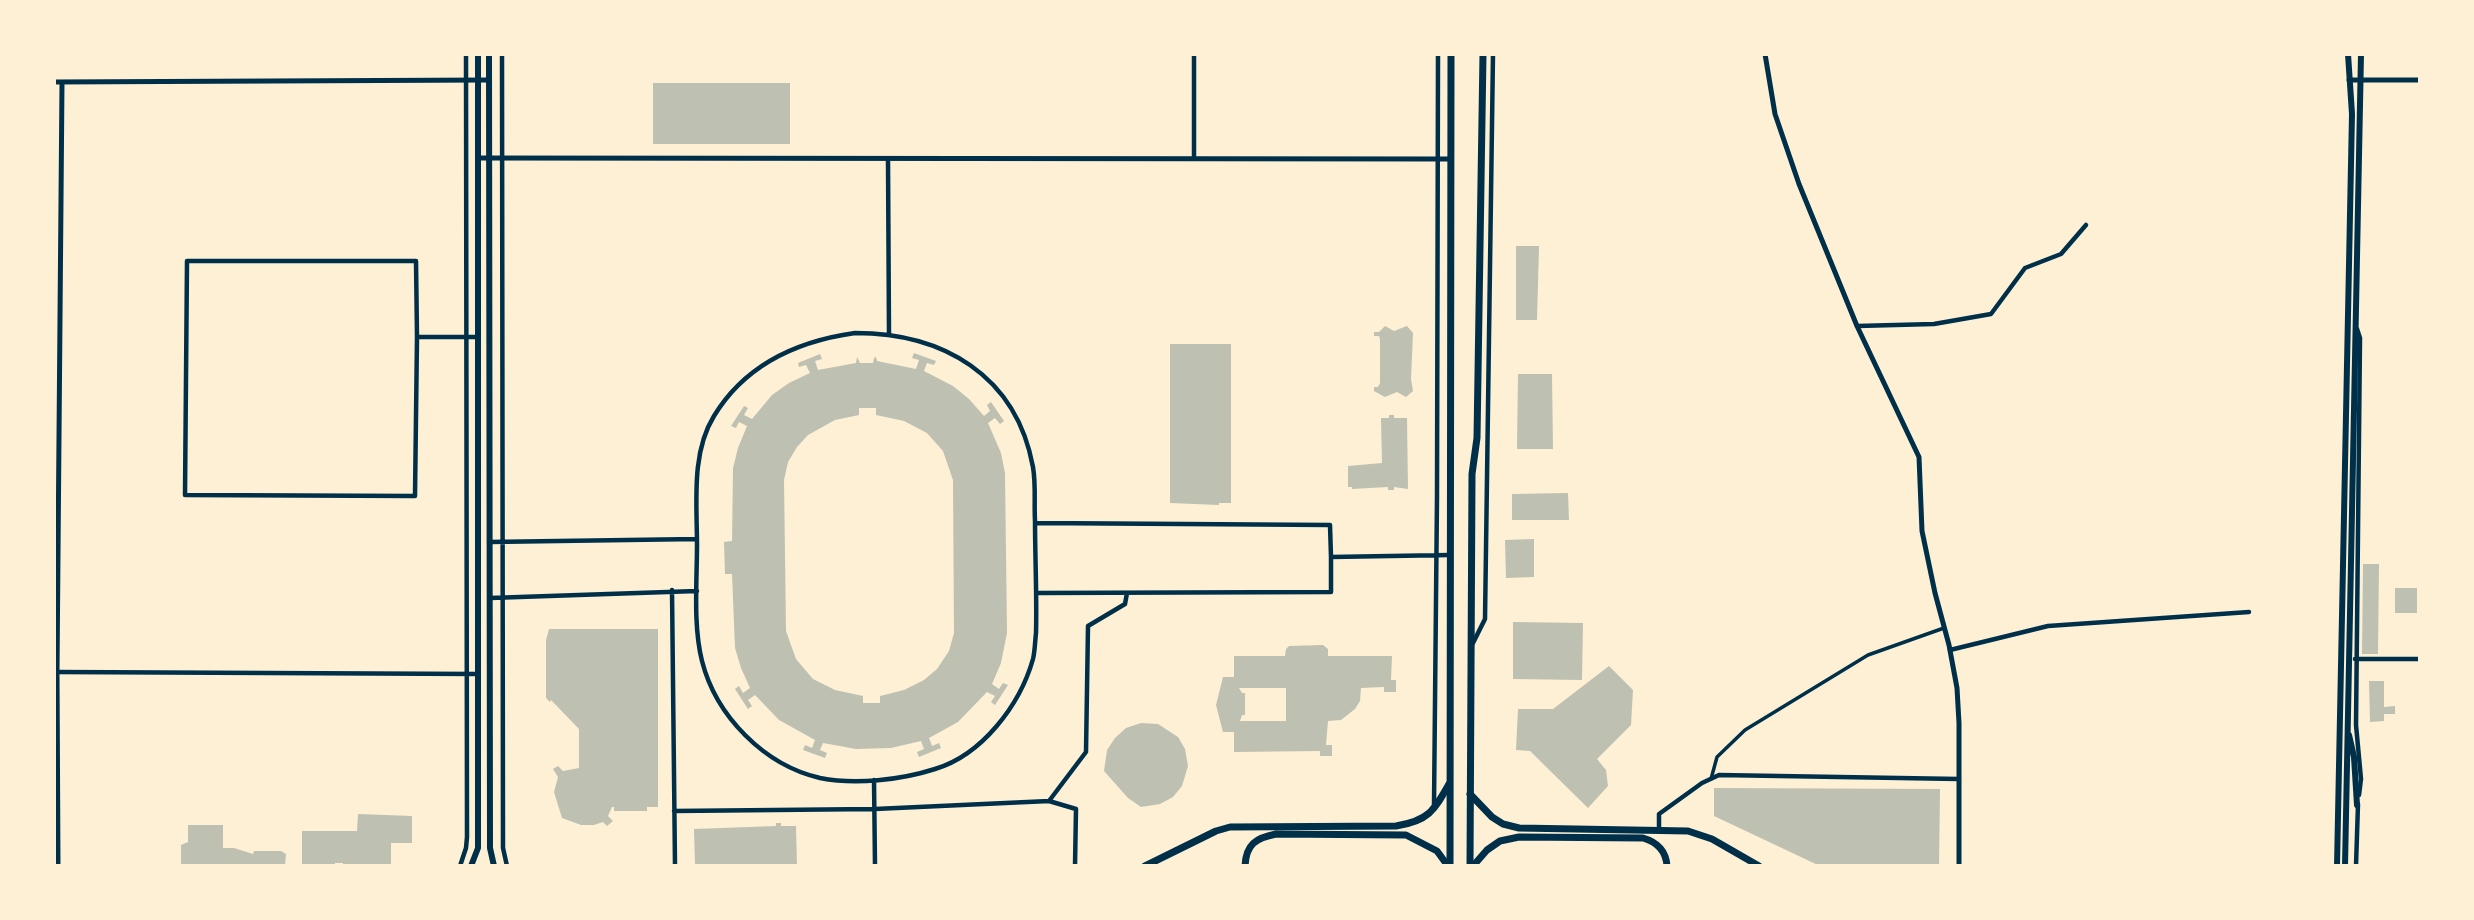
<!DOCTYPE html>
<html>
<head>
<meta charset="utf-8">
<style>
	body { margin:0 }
	#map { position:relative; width:2474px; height:920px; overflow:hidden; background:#fdf0d5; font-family:Spectral,serif }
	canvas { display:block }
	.frame { position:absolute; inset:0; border:56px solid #fdf0d5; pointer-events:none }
</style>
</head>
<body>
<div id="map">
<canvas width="2474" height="920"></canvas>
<div class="frame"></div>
</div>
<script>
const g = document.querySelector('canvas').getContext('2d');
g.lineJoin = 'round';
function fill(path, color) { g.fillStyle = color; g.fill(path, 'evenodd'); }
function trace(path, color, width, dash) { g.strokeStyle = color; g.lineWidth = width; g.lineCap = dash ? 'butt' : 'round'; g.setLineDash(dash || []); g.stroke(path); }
const building = new Path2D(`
	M 653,83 L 790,83 L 790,144 L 653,144 Z
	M 1516,246 L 1539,246 L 1537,320 L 1516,320 Z
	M 1385,326 L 1394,331 L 1407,326 L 1413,333 L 1411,379 L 1413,391 L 1406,397 L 1397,392 L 1385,397 L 1374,391 L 1374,387 L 1378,387 L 1380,383 L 1380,339 L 1379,336 L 1374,336 L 1374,332 L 1379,332 Z
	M 1170,344 L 1231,344 L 1231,503 L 1219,503 L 1219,505 L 1170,503 Z
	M 914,353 L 936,361 L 934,365 L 927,363 L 924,371 L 953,386 L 969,399 L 984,416 L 990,411 L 987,405 L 991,402 L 1004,421 L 1000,424 L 995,418 L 988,423 L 1001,453 L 1005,473 L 1007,633 L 1001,663 L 992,684 L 999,689 L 1003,683 L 1008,685 L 995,705 L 991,702 L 995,696 L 987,692 L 958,722 L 929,738 L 932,746 L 939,743 L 941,748 L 919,757 L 917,752 L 924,749 L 921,741 L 891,748 L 856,749 L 823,743 L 820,750 L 827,753 L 825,758 L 803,750 L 805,745 L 812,748 L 815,740 L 779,720 L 755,695 L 748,700 L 752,706 L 748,709 L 735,689 L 739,686 L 743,693 L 750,688 L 741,668 L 735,648 L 732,574 L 725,574 L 724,542 L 732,541 L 733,468 L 738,448 L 747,426 L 739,422 L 736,428 L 731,426 L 744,406 L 748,408 L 744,415 L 752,419 L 772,395 L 789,383 L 810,373 L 806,365 L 799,367 L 798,363 L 820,354 L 822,359 L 815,361 L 818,370 L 856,363 L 857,357 L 860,363 L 873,363 L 874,358 L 876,357 L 877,361 L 916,369 L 919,360 L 912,358 ZM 859,408 L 876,408 L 876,415 L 904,421 L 927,433 L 943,451 L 953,480 L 954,633 L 949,651 L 937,669 L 924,680 L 904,690 L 880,696 L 880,703 L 863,703 L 863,696 L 835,690 L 813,679 L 796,659 L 786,631 L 784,480 L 788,462 L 797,447 L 808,435 L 835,420 L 859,415 Z
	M 1518,374 L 1552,374 L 1553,449 L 1517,449 Z
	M 1389,415 L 1394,415 L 1394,418 L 1407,418 L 1408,489 L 1394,487 L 1394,490 L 1388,490 L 1388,487 L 1352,489 L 1352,487 L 1348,487 L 1348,466 L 1382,463 L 1381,418 L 1389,418 Z
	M 1568,493 L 1569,520 L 1512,520 L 1512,494 Z
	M 1534,539 L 1534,577 L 1506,578 L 1505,540 Z
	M 2363,564 L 2379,564 L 2378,654 L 2362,654 Z
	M 2395,588 L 2417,588 L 2417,613 L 2395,613 Z
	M 1513,622 L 1583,623 L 1582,680 L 1513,679 Z
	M 549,629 L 658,629 L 658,807 L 647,807 L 647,811 L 614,811 L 614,807 L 612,807 L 608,816 L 613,821 L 607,826 L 603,822 L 594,825 L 581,825 L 562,818 L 554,792 L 558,777 L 553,769 L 558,766 L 563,771 L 579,768 L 579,729 L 551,700 L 550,702 L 546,698 L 546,640 Z
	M 1323,645 L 1328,649 L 1328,656 L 1392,656 L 1391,680 L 1396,680 L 1396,692 L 1384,692 L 1384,687 L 1361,688 L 1360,701 L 1355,709 L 1341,720 L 1328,721 L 1326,745 L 1332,745 L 1332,756 L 1320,756 L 1320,751 L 1234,752 L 1234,732 L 1223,732 L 1216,705 L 1223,677 L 1234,677 L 1234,656 L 1285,656 L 1286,649 L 1289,646 ZM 1239,688 L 1286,688 L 1286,721 L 1240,721 L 1242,715 L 1245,715 L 1245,693 L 1242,693 Z
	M 1609,666 L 1633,690 L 1631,725 L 1597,759 L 1606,770 L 1608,786 L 1588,808 L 1530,751 L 1516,750 L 1518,709 L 1553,709 Z
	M 2369,681 L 2384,681 L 2384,707 L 2395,706 L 2395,714 L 2384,714 L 2384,721 L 2370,722 Z
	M 1141,723 L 1158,724 L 1178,737 L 1185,749 L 1188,766 L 1182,786 L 1173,797 L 1160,804 L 1141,807 L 1128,798 L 1104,771 L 1107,750 L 1115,738 L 1126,728 Z
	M 1714,788 L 1940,789 L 1939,866 L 1820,866 L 1714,816 Z
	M 358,814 L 412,816 L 412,843 L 391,843 L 391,864 L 343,865 L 343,863 L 335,863 L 335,866 L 302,864 L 302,831 L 357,831 Z
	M 776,823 L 781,823 L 781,826 L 796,826 L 797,866 L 695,866 L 694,829 L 776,826 Z
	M 188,825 L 223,825 L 223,848 L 234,848 L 253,854 L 254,851 L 281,851 L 286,854 L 285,866 L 181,866 L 181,845 L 188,842 Z`);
const pedestrian = new Path2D(`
	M 1711,779 L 1717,757 L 1745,730 L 1868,655 L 1944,628`);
const minor = new Path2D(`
	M 502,54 L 503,848 L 507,866
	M 1194,54 L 1194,158
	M 888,159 L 889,335
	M 1857,326 L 1934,324 L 1991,314 L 2025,268 L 2061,254 L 2086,225
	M 2357,329 L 2360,338 L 2356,725 L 2361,779 L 2359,795
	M 855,333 C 943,333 1016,375 1033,467 C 1036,484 1034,503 1035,521 C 1035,558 1037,595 1036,633 C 1035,641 1035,651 1033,659 C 1020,705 982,755 935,769 C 901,780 855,785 820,778 C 764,765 716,716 702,661 C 693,626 697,581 697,545 C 697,503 691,453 714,416 C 745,365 798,341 855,333 Z
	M 417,337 L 415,496 L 185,495 L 187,261 L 416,261 L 417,337 L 478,337
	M 1035,523 L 1330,525 L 1331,557 L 1450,555
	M 489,542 L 697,539
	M 672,590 L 675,866
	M 1037,593 L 1331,592 L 1331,557
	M 490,598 L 697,591
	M 1473,643 L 1485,619 L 1493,54
	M 1950,650 L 2048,626 L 2249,612
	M 2355,659 L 2420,659
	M 57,672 L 478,674
	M 874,780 L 875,866
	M 1049,801 L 1076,809 L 1075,866
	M 1434,806 L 1437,496 L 1438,54
	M 674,811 L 875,809 L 1049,801 L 1086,752 L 1088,626 L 1125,604 L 1127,593
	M 1659,830 L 1659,814 L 1702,783 L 1719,775 L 1959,779
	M 460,866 L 466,848 L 467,837 L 466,54
	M 2356,866 L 2358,804`);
const tertiary = new Path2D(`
	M 1765,54 L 1775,114 L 1799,184 L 1857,326 L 1919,457 L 1922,531 L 1935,593 L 1949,645 L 1957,688 L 1959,723 L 1959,866
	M 2349,80 L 2420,80
	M 54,82 L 488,80
	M 478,158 L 1450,159
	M 58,866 L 57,672 L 62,82`);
const secondary = new Path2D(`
	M 489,54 L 490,848 L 494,866
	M 2349,735 L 2354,757 L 2357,805
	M 471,866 L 478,848 L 478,54
	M 2337,866 L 2352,114 L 2348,54
	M 2345,866 L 2361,54`);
const primary = new Path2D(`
	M 1450,866 L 1451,54
	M 1470,866 L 1472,474 L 1477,438 L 1483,54`);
const trunk = new Path2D(`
	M 1470,794 L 1492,817 L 1503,824 L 1519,828 L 1688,831 L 1712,839 L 1759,866
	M 1145,866 L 1216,831 L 1230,827 L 1396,826 C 1428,821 1434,811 1449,784
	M 1245,866 C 1246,844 1256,838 1276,834 L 1406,835 L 1437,851 L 1448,866
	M 1473,866 L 1487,850 L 1500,841 L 1519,837 L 1643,838 C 1657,842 1666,851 1667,866`);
fill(building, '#bec0b2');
trace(pedestrian, '#003049', 3.5);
trace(minor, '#003049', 4.5);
trace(tertiary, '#003049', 5);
trace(secondary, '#003049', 6);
trace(primary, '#003049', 7);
trace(trunk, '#003049', 7);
</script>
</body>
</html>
